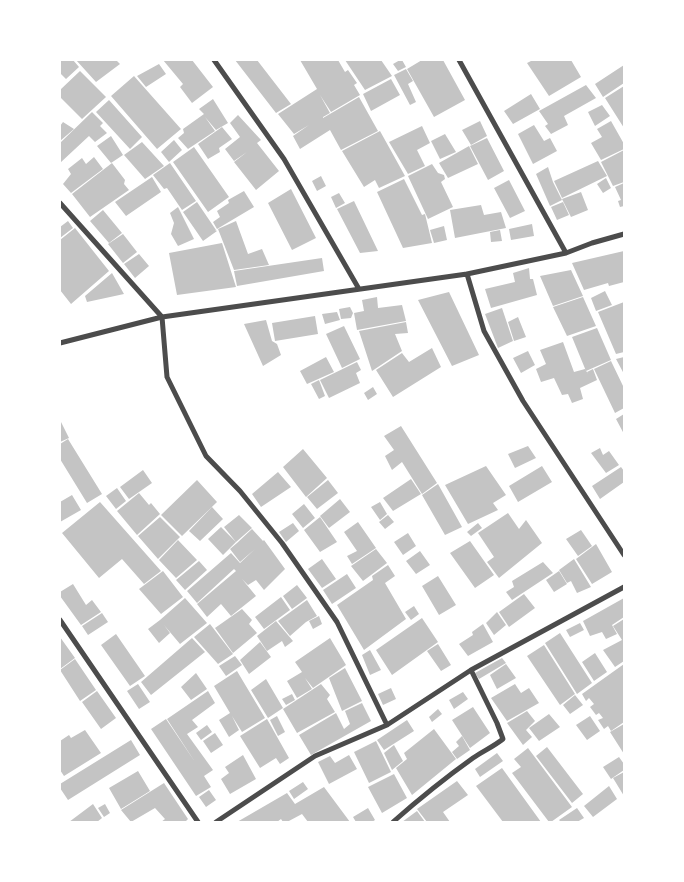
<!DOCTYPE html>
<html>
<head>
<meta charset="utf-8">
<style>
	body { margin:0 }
	#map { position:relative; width:684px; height:882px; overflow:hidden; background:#fff; font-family:Karla,sans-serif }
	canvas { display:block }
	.frame { position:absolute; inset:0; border:61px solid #fff; pointer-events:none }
</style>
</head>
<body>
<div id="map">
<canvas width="684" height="882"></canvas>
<div class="frame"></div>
</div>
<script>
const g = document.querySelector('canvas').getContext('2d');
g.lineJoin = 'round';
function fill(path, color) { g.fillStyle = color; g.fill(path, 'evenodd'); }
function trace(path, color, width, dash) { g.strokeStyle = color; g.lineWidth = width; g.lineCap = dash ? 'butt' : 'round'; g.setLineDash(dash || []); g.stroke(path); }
const building = new Path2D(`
	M 61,60 L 73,60 L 79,67 L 66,79 L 60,73 Z
	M 76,60 L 116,60 L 120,64 L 96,82 Z
	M 163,60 L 192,60 L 213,87 L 192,103 L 180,87 L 183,84 Z
	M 235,60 L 257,60 L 291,104 L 276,113 Z
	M 300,60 L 338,60 L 345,72 L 348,70 L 357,83 L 354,85 L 360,95 L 331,112 L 320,95 L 330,113 L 323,117 L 323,118 L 359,97 L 378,131 L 341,150 L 330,130 L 300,149 L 293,136 L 309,125 L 294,134 L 278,114 L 317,89 Z
	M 345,60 L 381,60 L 392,76 L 365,90 Z
	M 400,60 L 402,60 L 406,67 L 398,71 L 393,64 Z
	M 422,60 L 443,60 L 465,100 L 434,117 L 407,69 Z
	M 533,60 L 571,60 L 581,77 L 549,96 L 527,63 Z
	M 159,64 L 166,74 L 146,87 L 137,76 Z
	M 624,65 L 624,83 L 603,97 L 595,84 Z
	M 406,69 L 413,81 L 408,84 L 416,102 L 410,105 L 394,75 Z
	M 80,71 L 106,97 L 82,119 L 60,97 L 60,90 Z
	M 134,76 L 181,129 L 157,149 L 111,96 Z
	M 391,79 L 400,95 L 371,111 L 363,94 Z
	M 586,85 L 596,98 L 564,116 L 568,125 L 551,134 L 545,126 L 548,124 L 539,111 Z
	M 624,86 L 624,128 L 605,98 Z
	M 531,94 L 540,109 L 513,124 L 504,111 Z
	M 213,99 L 228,123 L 216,130 L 205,117 L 215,131 L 188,149 L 178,138 L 184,133 L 183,129 L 204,114 L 199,109 Z
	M 109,100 L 142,137 L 130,149 L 96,112 Z
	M 602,105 L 610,116 L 595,126 L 588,112 Z
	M 92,112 L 103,123 L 100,126 L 107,133 L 95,142 L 89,136 L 60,163 L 60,143 Z
	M 238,115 L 261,140 L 257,143 L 279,171 L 256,190 L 234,162 L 247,152 L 234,161 L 225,149 L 240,137 L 230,123 Z
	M 480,121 L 487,136 L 471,145 L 462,130 Z
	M 611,121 L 624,144 L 624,149 L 601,160 L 591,143 L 602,137 L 597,129 Z
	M 63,122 L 74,129 L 60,141 L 60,126 Z
	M 534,125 L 544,141 L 550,138 L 557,151 L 533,164 L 518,134 Z
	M 422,126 L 430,143 L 417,150 L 425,166 L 408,174 L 389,142 Z
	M 222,127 L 232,139 L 219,148 L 220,152 L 208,159 L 198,144 Z
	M 380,131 L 405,176 L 379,188 L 375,180 L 364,187 L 342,151 Z
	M 445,134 L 456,152 L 440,159 L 431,141 Z
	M 111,136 L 123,155 L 111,163 L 97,146 Z
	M 487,138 L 504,171 L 488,180 L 470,146 Z
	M 174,140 L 182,150 L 169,162 L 161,152 Z
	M 142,142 L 164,166 L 145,179 L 124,155 Z
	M 469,146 L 478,164 L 448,178 L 439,163 Z
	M 194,147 L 229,197 L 208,212 L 173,162 Z
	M 624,150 L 624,182 L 613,186 L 601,162 Z
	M 94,157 L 103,169 L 71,193 L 63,184 L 71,174 L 68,169 L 82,158 L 86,164 Z
	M 598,161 L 607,176 L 562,198 L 554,181 Z
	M 112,163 L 125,180 L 124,184 L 129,190 L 90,217 L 72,194 Z
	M 170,163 L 196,201 L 182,210 L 167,188 L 164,189 L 153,175 Z
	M 432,164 L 438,173 L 444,175 L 445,179 L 441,182 L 453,207 L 428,219 L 408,176 Z
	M 548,167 L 553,182 L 562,200 L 550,206 L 536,174 Z
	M 321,176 L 326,186 L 317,191 L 312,181 Z
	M 152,177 L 161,192 L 126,216 L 115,202 Z
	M 606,178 L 611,188 L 603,193 L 597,184 Z
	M 404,179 L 422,215 L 425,214 L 432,243 L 403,248 L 377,192 Z
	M 509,180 L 525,211 L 510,218 L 494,188 Z
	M 624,183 L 624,206 L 620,207 L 618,201 L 621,200 L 615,187 Z
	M 291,189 L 316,238 L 292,250 L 268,203 Z
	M 244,191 L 254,207 L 217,229 L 213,222 L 220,217 L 217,211 L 229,203 L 228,200 Z
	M 581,192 L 588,210 L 571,217 L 562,199 Z
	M 339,193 L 345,203 L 336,208 L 331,197 Z
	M 354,201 L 378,251 L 360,253 L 337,209 Z
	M 197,202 L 216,230 L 215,230 L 217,231 L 203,241 L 183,212 Z
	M 563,202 L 569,215 L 557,220 L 551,207 Z
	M 481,205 L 484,215 L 501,212 L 506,228 L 455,238 L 450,210 Z
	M 178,207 L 194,239 L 178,246 L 171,234 L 174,223 L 170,213 Z
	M 103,210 L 122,233 L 109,243 L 90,221 Z
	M 68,221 L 73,228 L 60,238 L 60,227 Z
	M 236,221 L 248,254 L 262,249 L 269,265 L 234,270 L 218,229 Z
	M 532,224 L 534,236 L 511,240 L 509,229 Z
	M 444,226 L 447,240 L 434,243 L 430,230 Z
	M 75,228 L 109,271 L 71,304 L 60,290 L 60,240 Z
	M 500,230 L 502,241 L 491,242 L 490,232 Z
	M 123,234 L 137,252 L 123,263 L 108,244 Z
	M 222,243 L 236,287 L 177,295 L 169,253 Z
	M 624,251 L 624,282 L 609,286 L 608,283 L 584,290 L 572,263 Z
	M 139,254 L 149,266 L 135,278 L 124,264 Z
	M 322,258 L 324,271 L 237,286 L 234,271 Z
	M 529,268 L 530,279 L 533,279 L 537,295 L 491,308 L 485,289 L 515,282 L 513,273 Z
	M 571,270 L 583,296 L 553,306 L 540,276 Z
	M 112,273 L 124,294 L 87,302 L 85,296 Z
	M 605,291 L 612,305 L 596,311 L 591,298 Z
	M 449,292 L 479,355 L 452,366 L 418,300 Z
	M 377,297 L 378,308 L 402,305 L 406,321 L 357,330 L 354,313 L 364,311 L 362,300 Z
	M 583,297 L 596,326 L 567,336 L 553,307 Z
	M 624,302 L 624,352 L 616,354 L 598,312 Z
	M 350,307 L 353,313 L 351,318 L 341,319 L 339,309 Z
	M 502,308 L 513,341 L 498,348 L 485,314 Z
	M 337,312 L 340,320 L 325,324 L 322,314 Z
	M 315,316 L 318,334 L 275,341 L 272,323 Z
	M 518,317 L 526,337 L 514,341 L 508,322 Z
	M 266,320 L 272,341 L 277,344 L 281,355 L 263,366 L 244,324 Z
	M 406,322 L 408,333 L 395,334 L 402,351 L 372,371 L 359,331 Z
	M 344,326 L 360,359 L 342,368 L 326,334 Z
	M 597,328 L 611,360 L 586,371 L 572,337 Z
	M 563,342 L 574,372 L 585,369 L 588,374 L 587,372 L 593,369 L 597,380 L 580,388 L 583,399 L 572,403 L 568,394 L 562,395 L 554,378 L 541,382 L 536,369 L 546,364 L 540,350 Z
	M 432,348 L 441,367 L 393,397 L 376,370 L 402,353 L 409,362 Z
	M 528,351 L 535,365 L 521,373 L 513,358 Z
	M 326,357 L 334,372 L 307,384 L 300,371 Z
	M 624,357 L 624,374 L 616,359 Z
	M 611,361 L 624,388 L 624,408 L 615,413 L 594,369 Z
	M 357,362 L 361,370 L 356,373 L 360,383 L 329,398 L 320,380 Z
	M 319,380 L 325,396 L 319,399 L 311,384 Z
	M 373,387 L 377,394 L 368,400 L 364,393 Z
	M 624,414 L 624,434 L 616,419 Z
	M 60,420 L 69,438 L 60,442 Z
	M 401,426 L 437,483 L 422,494 L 402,462 L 392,470 L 385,456 L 394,450 L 384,436 Z
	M 68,439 L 102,494 L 87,503 L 60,459 L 60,444 Z
	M 528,446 L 536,458 L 515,468 L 508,454 Z
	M 600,448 L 603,455 L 609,451 L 619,465 L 606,473 L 591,453 Z
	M 303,449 L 327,478 L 306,497 L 283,467 Z
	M 486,466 L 506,495 L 493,503 L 498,510 L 468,524 L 445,485 Z
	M 542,466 L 552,482 L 518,502 L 509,486 Z
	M 621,467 L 624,471 L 624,482 L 600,499 L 592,486 Z
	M 143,470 L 152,483 L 129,499 L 120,487 Z
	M 278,472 L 291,487 L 261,507 L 252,494 Z
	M 411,479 L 421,494 L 393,511 L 383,498 Z
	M 197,480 L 217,502 L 182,536 L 161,515 Z
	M 328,480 L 338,493 L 317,509 L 307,497 Z
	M 438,484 L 462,527 L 445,535 L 422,495 Z
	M 117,488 L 126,501 L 116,509 L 106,496 Z
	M 139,493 L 149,505 L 151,503 L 160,514 L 137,535 L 117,511 Z
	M 72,495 L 81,510 L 60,522 L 60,502 Z
	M 340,499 L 350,512 L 329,528 L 320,516 Z
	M 100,502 L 161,571 L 144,584 L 122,559 L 99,578 L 62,533 Z
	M 380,502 L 387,514 L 380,520 L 371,507 Z
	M 304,504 L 315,518 L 303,528 L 292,514 Z
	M 212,507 L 223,519 L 200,541 L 189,531 Z
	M 508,513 L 519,529 L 526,520 L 542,543 L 499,578 L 487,562 L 494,557 L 478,533 Z
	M 239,515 L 252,528 L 236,542 L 224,527 Z
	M 388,515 L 394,522 L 385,529 L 379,522 Z
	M 160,517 L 180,537 L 158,559 L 138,536 Z
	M 320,517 L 337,542 L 320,552 L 304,530 Z
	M 358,522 L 376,548 L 352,564 L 347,556 L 357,551 L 344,532 Z
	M 293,523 L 299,531 L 286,542 L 279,532 Z
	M 478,523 L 482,528 L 471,536 L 467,532 Z
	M 221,527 L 236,542 L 223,555 L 208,539 Z
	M 252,529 L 263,541 L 264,540 L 285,569 L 264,590 L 256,580 L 248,585 L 242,579 L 256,596 L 231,616 L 221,604 L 207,617 L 197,604 L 236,571 L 234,569 L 197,603 L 187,591 L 231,553 L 240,563 L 255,549 L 240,562 L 230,549 L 237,543 L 238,544 L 237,543 Z
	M 581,530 L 592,546 L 578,556 L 566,539 Z
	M 408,533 L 416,546 L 403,555 L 394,542 Z
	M 178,540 L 197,560 L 176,578 L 159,560 Z
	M 470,541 L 494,575 L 475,588 L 450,553 Z
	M 596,544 L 612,572 L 592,584 L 576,559 Z
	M 376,549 L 387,563 L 363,581 L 351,566 Z
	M 420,551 L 430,565 L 416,574 L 406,561 Z
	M 322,559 L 336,579 L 322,588 L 308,569 Z
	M 574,559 L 591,587 L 577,593 L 571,581 L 567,583 L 559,570 Z
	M 199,561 L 207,570 L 185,590 L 176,580 Z
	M 543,562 L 553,573 L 512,600 L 506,592 L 514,587 L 512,581 Z
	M 388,565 L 395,576 L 385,583 L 406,619 L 364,650 L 337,605 L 373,580 L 372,576 Z
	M 163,571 L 183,597 L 161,614 L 139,589 Z
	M 559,571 L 567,584 L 554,592 L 546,580 Z
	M 347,574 L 356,588 L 332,604 L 323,590 Z
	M 438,576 L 456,605 L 439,615 L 422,586 Z
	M 73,584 L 86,605 L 92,600 L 101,612 L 81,625 L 60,596 L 60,592 Z
	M 297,585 L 307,598 L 292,609 L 283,596 Z
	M 524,594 L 535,608 L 509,627 L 499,612 Z
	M 281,597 L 290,610 L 264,629 L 255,617 Z
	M 185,598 L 207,623 L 180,644 L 164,625 L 170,633 L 159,643 L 148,629 L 160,620 Z
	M 624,598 L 624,617 L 612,625 L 617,634 L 606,639 L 602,632 L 590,636 L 583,621 Z
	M 307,600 L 317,616 L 306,622 L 290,636 L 278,621 Z
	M 414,606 L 419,614 L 411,620 L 405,612 Z
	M 242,609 L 252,620 L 249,624 L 257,633 L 233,653 L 215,628 Z
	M 497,612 L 506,625 L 494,635 L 486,623 Z
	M 102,613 L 108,622 L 88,635 L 82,626 Z
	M 319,616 L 322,624 L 313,629 L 309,621 Z
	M 422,618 L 438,642 L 392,675 L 376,650 Z
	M 624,619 L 624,661 L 615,667 L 603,650 L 622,640 L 613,626 Z
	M 276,621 L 293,641 L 285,647 L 282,641 L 267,651 L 257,636 Z
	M 580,623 L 584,630 L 570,637 L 566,630 Z
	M 210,624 L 233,654 L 218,664 L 194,637 Z
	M 483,624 L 493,642 L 468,656 L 459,644 L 473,635 L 472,632 Z
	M 560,633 L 592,683 L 577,694 L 545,643 Z
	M 116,634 L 145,676 L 130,686 L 101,645 Z
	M 60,637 L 75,658 L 60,669 Z
	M 192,638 L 205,652 L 151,695 L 141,682 Z
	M 330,638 L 346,665 L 313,688 L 305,678 L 312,689 L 297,698 L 287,681 L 302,672 L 295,662 Z
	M 260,642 L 271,657 L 249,674 L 240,660 Z
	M 438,644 L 451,665 L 441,671 L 427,651 Z
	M 544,645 L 575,694 L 560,705 L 527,656 Z
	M 370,650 L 381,670 L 370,675 L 362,655 Z
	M 595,653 L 607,672 L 594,681 L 582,662 Z
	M 235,656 L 242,665 L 226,676 L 219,666 Z
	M 502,658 L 506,663 L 479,679 L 475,673 Z
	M 75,659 L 96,690 L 80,701 L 60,670 Z
	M 506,664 L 516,678 L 497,689 L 490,675 Z
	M 624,664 L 624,722 L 611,731 L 608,726 L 604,729 L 598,720 L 603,718 L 599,713 L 596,715 L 590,707 L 594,704 L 589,698 L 586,701 L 582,694 Z
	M 345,668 L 362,701 L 342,711 L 329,678 Z
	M 237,671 L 265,718 L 242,732 L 232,716 L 239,730 L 229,737 L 219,720 L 230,713 L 214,686 Z
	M 196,673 L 207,689 L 191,700 L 181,687 Z
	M 266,679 L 283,708 L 268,718 L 251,690 Z
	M 138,684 L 150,702 L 139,709 L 127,691 Z
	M 321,684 L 330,695 L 327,699 L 335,712 L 297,733 L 283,709 Z
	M 515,684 L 521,693 L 529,688 L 539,703 L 507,721 L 491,698 Z
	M 391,688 L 396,699 L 383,705 L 378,694 Z
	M 97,691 L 116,718 L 101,729 L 82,702 Z
	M 208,691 L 215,703 L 192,720 L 198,727 L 187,734 L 213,770 L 204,776 L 211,787 L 196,796 L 151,729 L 166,719 L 195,762 L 167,719 Z
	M 463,692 L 468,699 L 454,709 L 449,700 Z
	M 292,694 L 295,700 L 286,705 L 282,699 Z
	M 575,695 L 583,705 L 570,714 L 563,705 Z
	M 362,703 L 371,721 L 311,755 L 299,735 L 336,713 L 344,729 L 350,724 L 345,711 Z
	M 473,707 L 490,733 L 470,748 L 452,720 Z
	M 438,709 L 442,714 L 432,722 L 429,717 Z
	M 527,711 L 535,721 L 526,730 L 532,737 L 523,745 L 507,723 Z
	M 549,714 L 560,727 L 539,741 L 529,728 Z
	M 277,716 L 285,732 L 278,736 L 270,720 Z
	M 590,716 L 600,731 L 587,740 L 576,725 Z
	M 267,719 L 289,758 L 280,764 L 276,758 L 260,768 L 240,736 Z
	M 407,720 L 414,731 L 384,750 L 377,740 Z
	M 624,724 L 624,754 L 610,732 Z
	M 207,725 L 212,732 L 201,740 L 196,733 Z
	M 434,729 L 456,759 L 412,795 L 396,768 L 407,759 L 404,753 Z
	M 85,730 L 101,753 L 64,776 L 60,770 L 60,741 L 69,735 L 71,738 Z
	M 215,733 L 223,745 L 211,753 L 203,741 Z
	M 462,736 L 470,750 L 457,759 L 452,752 L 459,746 L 456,742 Z
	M 131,740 L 140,755 L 68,800 L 60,788 L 60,784 Z
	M 376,741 L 391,772 L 369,783 L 354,752 Z
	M 394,745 L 403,761 L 392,770 L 384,753 Z
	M 547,747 L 583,794 L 572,803 L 536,756 Z
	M 528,748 L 572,807 L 551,822 L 549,822 L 512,773 L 521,767 L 514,759 Z
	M 497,753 L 503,761 L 480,777 L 475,769 Z
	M 243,755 L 256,779 L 230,794 L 221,779 L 229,773 L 225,767 Z
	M 349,755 L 357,769 L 329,784 L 318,762 L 330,756 L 335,763 Z
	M 619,757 L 624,764 L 624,770 L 611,779 L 603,767 Z
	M 502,768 L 541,822 L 503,822 L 476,786 Z
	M 138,771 L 150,791 L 121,809 L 109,788 Z
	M 624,772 L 624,796 L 613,778 Z
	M 394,774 L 407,798 L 382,813 L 368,787 Z
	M 457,781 L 468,795 L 443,812 L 450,822 L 427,822 L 417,809 Z
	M 303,782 L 308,789 L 294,799 L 289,791 Z
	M 164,783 L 188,819 L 185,822 L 161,822 L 165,819 L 155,808 L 131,822 L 121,810 Z
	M 609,786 L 617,799 L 593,817 L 584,806 Z
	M 324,787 L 350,822 L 308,822 L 302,814 L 287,822 L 283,822 L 281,819 L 277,822 L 237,822 L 287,793 L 295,804 Z
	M 209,790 L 216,800 L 206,807 L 199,797 Z
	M 93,804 L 102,818 L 97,822 L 69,822 Z
	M 105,804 L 110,813 L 104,817 L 98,808 Z
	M 368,808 L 375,820 L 372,822 L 356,822 L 353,817 Z
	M 577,808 L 584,818 L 577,822 L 561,822 L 559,820 Z
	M 417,811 L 425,822 L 402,822 Z`);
const minor = new Path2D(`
	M 214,60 L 284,159 L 359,289
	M 459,60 L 566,253
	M 60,203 L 162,317 L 167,377 L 206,456 L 240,491 L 282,543 L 337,622 L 387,725
	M 467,274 L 484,331 L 523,401 L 624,555
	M 60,343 L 162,317 L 467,274 L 566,253 L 592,243 L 624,234
	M 60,620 L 198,822
	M 216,822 L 315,756 L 387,725 L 471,670 L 624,587
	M 393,822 C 419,799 445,778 473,758 C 483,751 493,747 503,739 L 497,723 L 471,670`);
fill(building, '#c4c4c4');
trace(minor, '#4c4c4c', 5);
</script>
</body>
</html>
